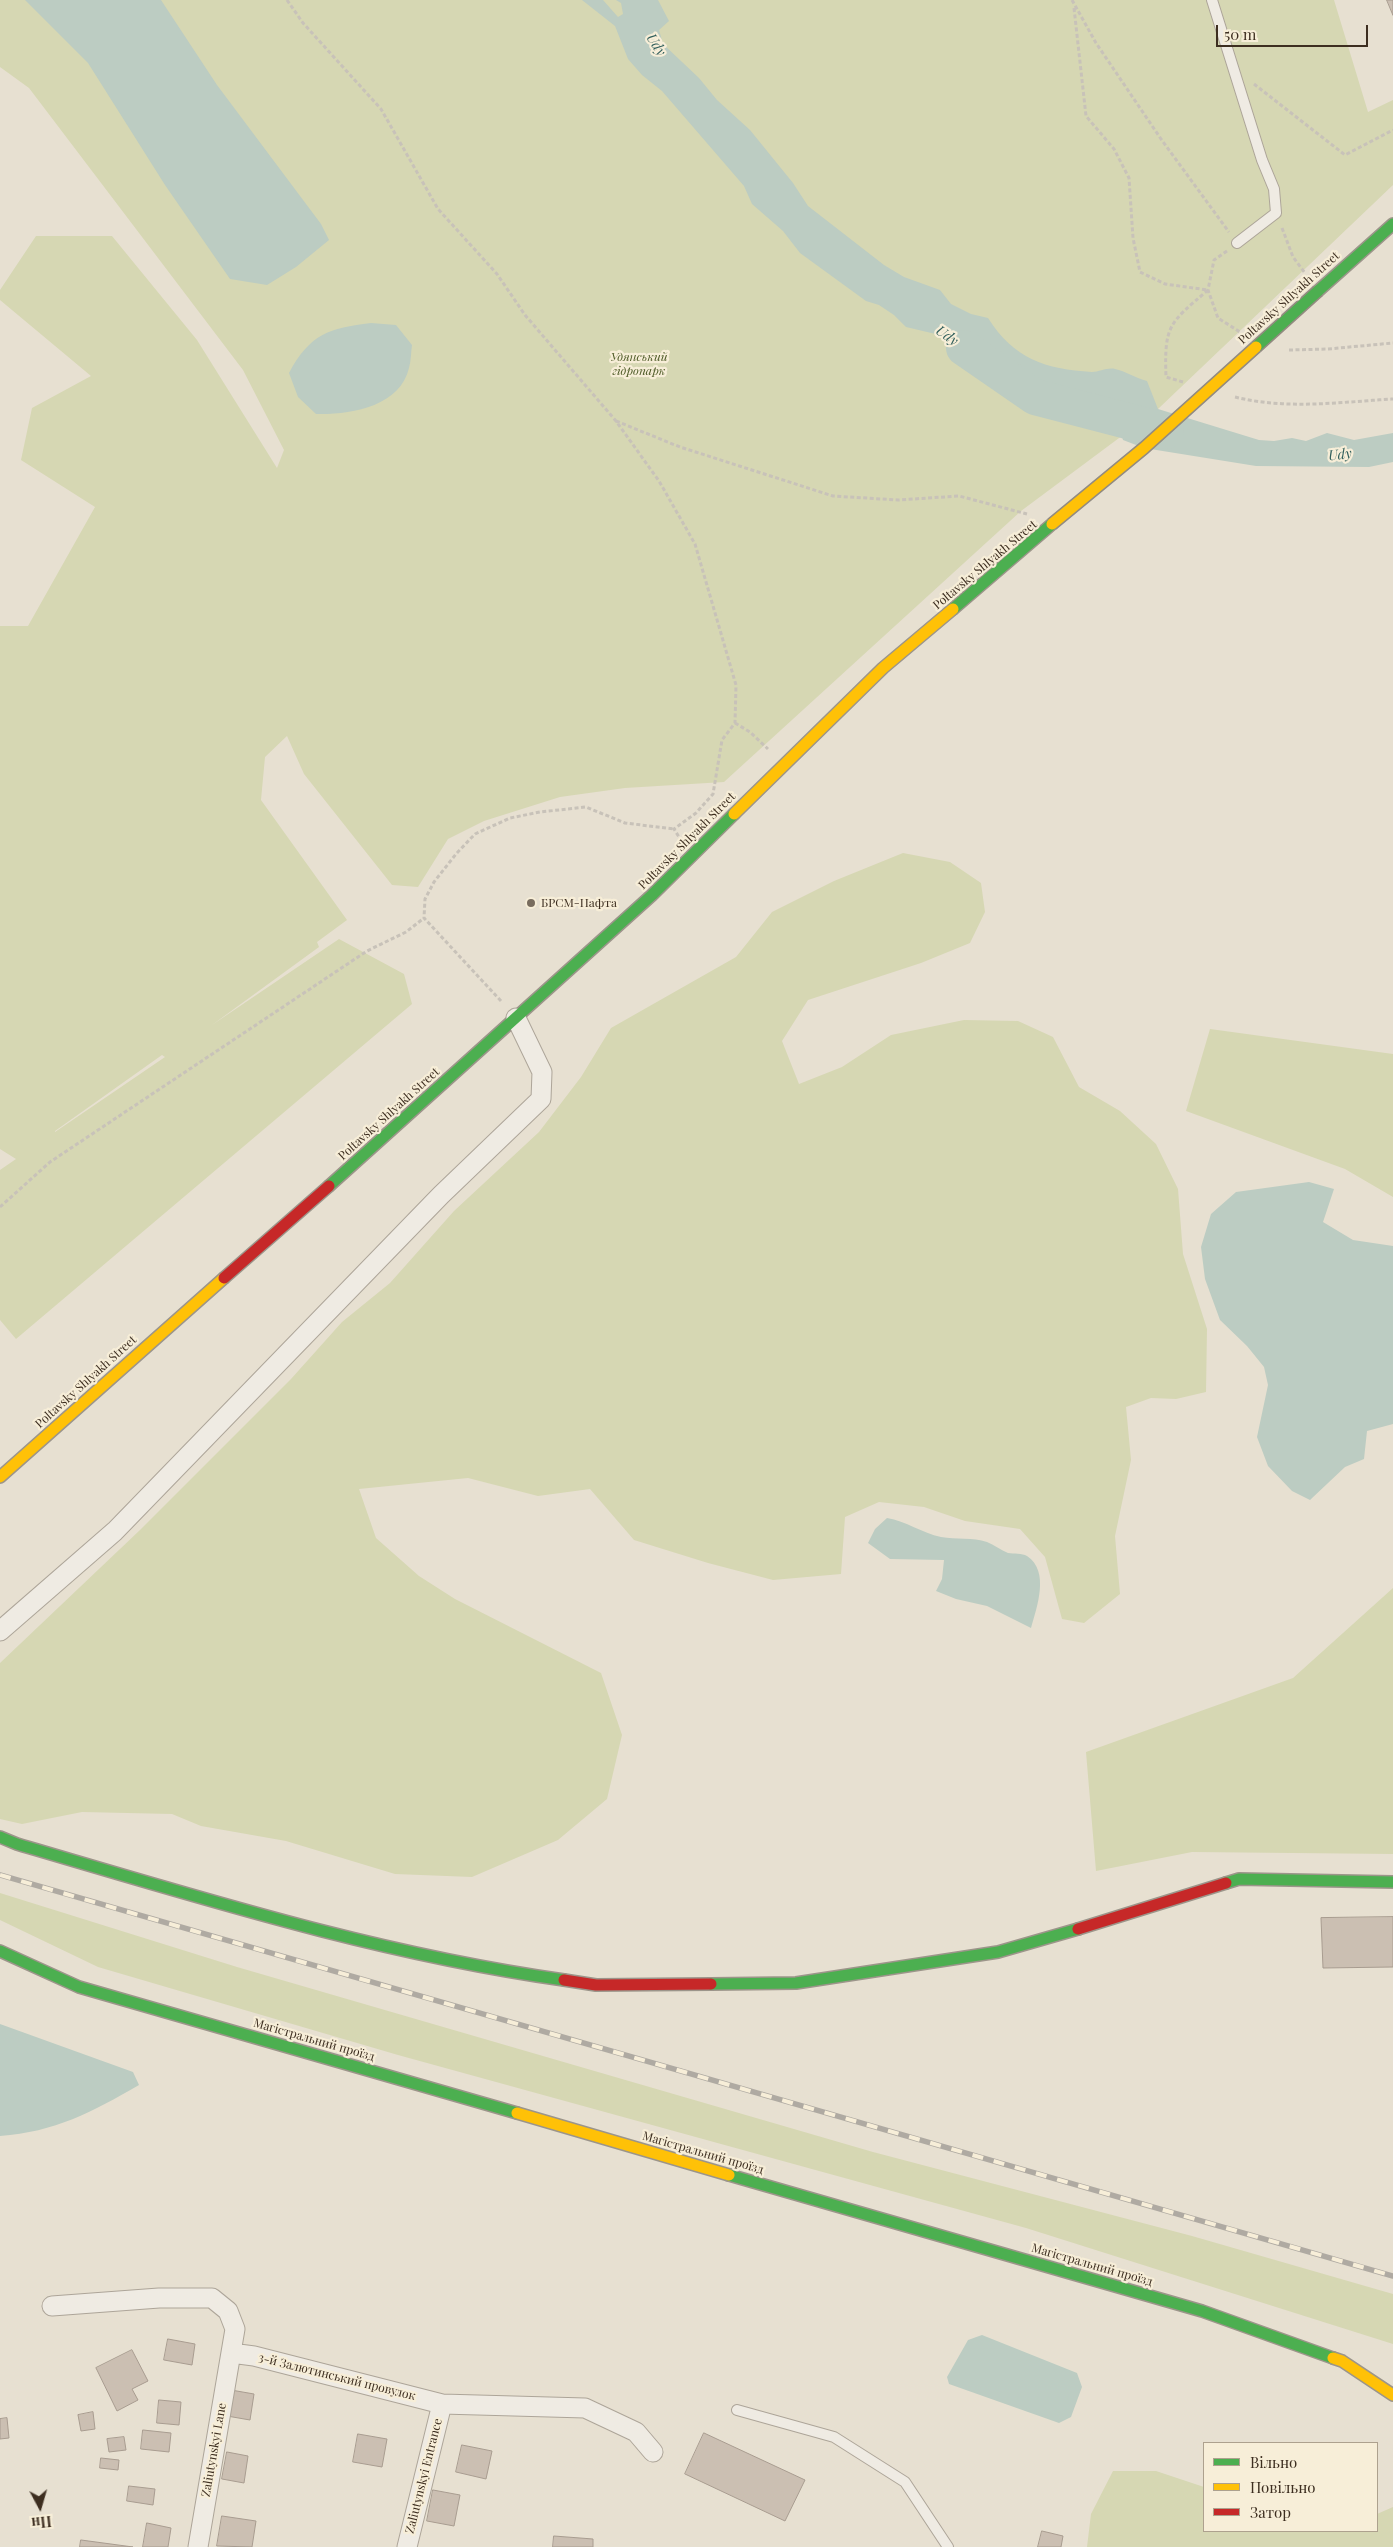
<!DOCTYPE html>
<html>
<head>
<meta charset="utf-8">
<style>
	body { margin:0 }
	#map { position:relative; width:1393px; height:2547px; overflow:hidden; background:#e7e0d1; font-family:"Playfair Display",serif }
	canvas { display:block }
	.legend { position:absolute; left:1203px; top:2442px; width:175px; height:90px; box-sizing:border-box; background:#f7eed8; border:1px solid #ada18e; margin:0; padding:6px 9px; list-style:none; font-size:15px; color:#3d2e20 }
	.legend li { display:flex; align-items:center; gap:10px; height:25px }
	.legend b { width:25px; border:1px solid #ada18e }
	.north { position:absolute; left:15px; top:2482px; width:50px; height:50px; -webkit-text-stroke:4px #f7eed8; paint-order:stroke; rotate:174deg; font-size:14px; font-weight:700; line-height:20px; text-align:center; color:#3d2e20 }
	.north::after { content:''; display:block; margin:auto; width:18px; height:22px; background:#3d2e20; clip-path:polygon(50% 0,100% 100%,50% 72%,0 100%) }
	.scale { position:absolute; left:1216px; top:25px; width:152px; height:22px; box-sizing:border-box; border:2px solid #3d2e20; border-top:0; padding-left:6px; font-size:15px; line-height:18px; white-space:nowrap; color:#3d2e20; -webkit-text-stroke:4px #f7eed8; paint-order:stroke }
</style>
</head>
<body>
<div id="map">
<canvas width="1393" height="2547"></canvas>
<ul class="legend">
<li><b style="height:6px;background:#4caf50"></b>Вільно</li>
<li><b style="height:6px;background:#ffc107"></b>Повільно</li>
<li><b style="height:6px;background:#c62828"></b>Затор</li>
</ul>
<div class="north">Пн</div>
<div class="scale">50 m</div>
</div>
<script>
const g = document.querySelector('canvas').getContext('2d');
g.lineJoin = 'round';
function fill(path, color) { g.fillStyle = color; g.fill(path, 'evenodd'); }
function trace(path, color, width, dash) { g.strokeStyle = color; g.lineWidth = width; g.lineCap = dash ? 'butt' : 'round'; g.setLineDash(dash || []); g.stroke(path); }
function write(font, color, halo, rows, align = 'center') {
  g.font = font + ' "Playfair Display",serif'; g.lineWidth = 4.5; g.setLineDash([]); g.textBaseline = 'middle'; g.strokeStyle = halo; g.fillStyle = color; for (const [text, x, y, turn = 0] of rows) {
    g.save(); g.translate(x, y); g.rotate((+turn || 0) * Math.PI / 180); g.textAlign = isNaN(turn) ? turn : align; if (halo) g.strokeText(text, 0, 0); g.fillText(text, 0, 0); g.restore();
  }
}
const green = new Path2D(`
	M 0,0 L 1334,0 L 1368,112 L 1393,100 L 1393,185 L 1158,409 L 1021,511 L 724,782 L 625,788 L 560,797 L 484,821 L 448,839 L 418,887 L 392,885 L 304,774 L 287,736 L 265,757 L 261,800 L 347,920 L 317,942 L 319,947 L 212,1025 L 339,939 L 404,974 L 412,1004 L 16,1339 L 0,1320 L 0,1170 L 16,1159 L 0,1149 L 0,626 L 28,626 L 95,507 L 21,460 L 32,408 L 91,376 L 0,300 L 0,290 L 36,236 L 112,236 L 197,340 L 277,468 L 284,450 L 243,370 L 29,88 L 0,67 ZM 162,1055 L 165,1057 L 55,1132 L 55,1131 Z
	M 903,853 L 950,862 L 981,883 L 985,912 L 970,943 L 921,963 L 808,1000 L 782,1041 L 799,1084 L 842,1067 L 891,1035 L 964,1020 L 1018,1021 L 1053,1037 L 1079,1087 L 1120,1111 L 1156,1144 L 1178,1189 L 1183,1254 L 1207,1329 L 1206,1392 L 1176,1399 L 1151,1398 L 1126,1407 L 1131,1460 L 1115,1536 L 1120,1594 L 1084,1623 L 1062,1619 L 1045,1557 L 1020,1529 L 965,1521 L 924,1507 L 879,1502 L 845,1517 L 841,1574 L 773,1580 L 708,1563 L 634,1540 L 590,1489 L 538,1496 L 468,1478 L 359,1489 L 376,1538 L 419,1576 L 455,1599 L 601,1673 L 622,1735 L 607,1799 L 558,1840 L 472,1877 L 395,1874 L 286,1841 L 201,1826 L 172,1814 L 82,1812 L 22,1824 L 0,1819 L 0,1663 L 140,1530 L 291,1379 L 342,1322 L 390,1283 L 454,1211 L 539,1132 L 581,1077 L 611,1028 L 736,957 L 772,912 L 834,881 Z
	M 1210,1029 L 1393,1054 L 1393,1197 L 1345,1169 L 1186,1111 Z
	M 1393,1588 L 1393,1854 L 1192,1852 L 1096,1871 L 1086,1752 L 1293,1678 Z
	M 0,1893 L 237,1967 L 873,2152 L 1192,2236 L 1393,2294 L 1393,2344 L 1026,2228 L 398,2055 L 98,1967 L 0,1920 Z
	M 1113,2471 L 1156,2471 L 1204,2487 L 1204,2531 L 1377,2531 L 1377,2514 L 1393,2507 L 1393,2547 L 1087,2547 L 1091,2514 Z`);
const water = new Path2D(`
	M 25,0 L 161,0 L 217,85 L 321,224 L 329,240 L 296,267 L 267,285 L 230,279 L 165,185 L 88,63 Z
	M 582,0 L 603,0 L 618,17 L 623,14 L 621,3 L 616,0 L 658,0 L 669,21 L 659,30 L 663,44 L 699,78 L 717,100 L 750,130 L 793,183 L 808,206 L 884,265 L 904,277 L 940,290 L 951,304 L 971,314 L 988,318 C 1014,359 1045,369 1092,372 C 1099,372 1108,367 1115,369 C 1125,371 1136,378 1147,381 L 1158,409 L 1259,440 L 1274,441 L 1292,438 L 1306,441 L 1327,433 L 1354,440 L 1393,433 L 1393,462 L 1369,467 L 1256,466 L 1144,448 L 1123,440 L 1114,407 L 1096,402 L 1096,410 C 1079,413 1069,408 1054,400 L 1051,392 L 1028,387 L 994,371 L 957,348 L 944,336 L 906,327 L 894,315 L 879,305 L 866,301 L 800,253 L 783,231 L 752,204 L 744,186 L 662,91 L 642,75 L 628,59 L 615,26 Z
	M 371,323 L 396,325 L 412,345 C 411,352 411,361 409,368 C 400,407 349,415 316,414 L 298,397 L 289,373 C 310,334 329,328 371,323 Z
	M 1309,1182 L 1334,1189 L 1323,1222 L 1353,1240 L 1393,1246 L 1393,1424 L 1367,1431 L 1364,1459 L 1345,1467 L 1310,1500 L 1292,1491 L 1268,1466 L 1257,1437 L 1268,1385 L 1264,1367 L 1247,1346 L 1220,1320 L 1205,1279 L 1201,1247 L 1211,1214 L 1236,1192 Z
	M 887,1518 C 906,1521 922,1533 941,1537 C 956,1540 973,1537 987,1542 C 994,1545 1001,1550 1008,1553 C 1014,1554 1022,1553 1027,1556 C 1050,1571 1037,1607 1031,1628 L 987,1606 L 956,1599 L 936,1591 L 942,1579 L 944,1560 L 890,1559 L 868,1543 L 875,1529 Z
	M 0,2024 L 133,2072 L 139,2085 C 92,2112 55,2132 0,2136 Z
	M 982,2335 L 1077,2373 L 1082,2387 L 1071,2417 L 1059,2423 L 949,2384 L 947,2377 L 968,2340 Z`);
const river = new Path2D(`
	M 964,348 L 1035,397 L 1166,431`);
const building = new Path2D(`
	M 1387,0 L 1393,0 L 1393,15 Z
	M 1393,1917 L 1393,1967 L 1323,1968 L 1321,1918 Z
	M 168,2339 L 195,2344 L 192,2365 L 164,2360 Z
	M 132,2350 L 148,2381 L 132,2389 L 138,2400 L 117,2411 L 96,2368 Z
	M 231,2390 L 254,2394 L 250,2420 L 227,2416 Z
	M 159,2400 L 181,2402 L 179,2425 L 157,2423 Z
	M 93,2412 L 95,2429 L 81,2431 L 78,2415 Z
	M 7,2418 L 9,2438 L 0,2439 L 0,2419 Z
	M 143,2430 L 171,2433 L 169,2452 L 141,2449 Z
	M 704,2433 L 805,2480 L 785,2521 L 685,2474 Z
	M 358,2434 L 387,2439 L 382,2467 L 353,2462 Z
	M 124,2437 L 126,2450 L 109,2452 L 107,2439 Z
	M 462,2445 L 492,2451 L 486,2479 L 456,2472 Z
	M 227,2452 L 248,2456 L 244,2483 L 222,2479 Z
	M 101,2458 L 119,2460 L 118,2470 L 100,2468 Z
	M 129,2486 L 155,2489 L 153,2505 L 127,2501 Z
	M 433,2490 L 460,2495 L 454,2526 L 427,2521 Z
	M 222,2516 L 256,2521 L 252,2547 L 217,2546 Z
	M 147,2523 L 171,2528 L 168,2547 L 143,2547 Z
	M 1042,2531 L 1063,2536 L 1061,2547 L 1038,2547 Z
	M 554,2536 L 593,2539 L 593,2547 L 553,2547 Z
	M 81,2540 L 133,2547 L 80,2547 Z`);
const path = new Path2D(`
	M 287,0 L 303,23 L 381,109 L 438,209 L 497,274 L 525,315 L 616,421 L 659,481 L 695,544 L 736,685 L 735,723 L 722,740 L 713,794 L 696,813 L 674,829 L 679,837
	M 1072,0 L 1096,43 L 1161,139 L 1229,232
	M 1074,8 L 1086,116 L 1114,149 L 1129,178 L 1133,238 L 1140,272 L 1165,284 L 1208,290
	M 1254,84 L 1345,155 L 1393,130
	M 1282,228 L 1293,257 L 1305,273
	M 1227,251 L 1214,260 L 1208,290 L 1218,318 L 1240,332
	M 1289,350 L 1328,349 L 1393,343
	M 1183,382 L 1166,377 C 1164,324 1170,323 1208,290
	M 1235,397 C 1287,410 1340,402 1393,399
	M 616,421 L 680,447 L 833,496 L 898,500 L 959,496 L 1027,514
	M 735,723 L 750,732 L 768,749
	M 501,1001 L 424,918 L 425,899 L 434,882 L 456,854 L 475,834 L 510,818 L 540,812 L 586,807 L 625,823 L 674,829
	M 0,1207 L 50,1162 L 367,951 L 406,932 L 424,918`);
const lane = new Path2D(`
	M 1212,0 L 1262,160 L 1274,189 L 1276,213 L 1237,243
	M 737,2410 L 834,2437 L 905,2482 L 948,2547`);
const street = new Path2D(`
	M 0,1631 L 115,1531 L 441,1195 L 541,1099 L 542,1072 L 516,1018
	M 52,2306 L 159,2298 L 212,2298 L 228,2311 L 235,2329 L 198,2547
	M 231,2353 L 254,2356 L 442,2404 L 585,2408 L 636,2432 L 653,2452
	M 407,2547 L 442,2404`);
const fast = new Path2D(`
	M 1318,291 L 1393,224
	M 953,609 L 1052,524
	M 329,1186 L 652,895 L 734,814
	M 0,1837 L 17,1844 C 198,1897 378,1954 564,1980
	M 1226,1883 L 1239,1879 L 1393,1882
	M 0,1951 L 79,1987 L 517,2113
	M 711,1984 L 796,1983 L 998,1952 L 1078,1929
	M 729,2175 L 1202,2311 L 1333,2358`);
const slow = new Path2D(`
	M 734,814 L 883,668 L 953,609
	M 0,1477 L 224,1278
	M 517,2113 L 729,2175
	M 1333,2358 L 1342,2361 L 1393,2395`);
const jam = new Path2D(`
	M 224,1278 L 329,1186
	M 1078,1929 L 1226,1883
	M 564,1980 L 596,1985 L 711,1984`);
const rail = new Path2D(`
	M 0,1875 L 1393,2276`);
const fastBridge = new Path2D(`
	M 1256,347 L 1318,291`);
const slowBridge = new Path2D(`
	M 1052,524 L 1144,448 L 1256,347`);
const markers = [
	[531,903,5,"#786c5e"]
];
const streetNames = [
	["Poltavsky Shlyakh Street",1289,298,-42],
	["Poltavsky Shlyakh Street",985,565,-40],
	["Poltavsky Shlyakh Street",687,841,-45],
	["Poltavsky Shlyakh Street",389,1114,-42],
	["Poltavsky Shlyakh Street",86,1382,-42],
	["Магістральний проїзд",314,2040,16],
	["Магістральний проїзд",703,2153,16],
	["Магістральний проїзд",1092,2265,16],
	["3-й Залютинський провулок",337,2377,14],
	["Zaliutynskyi Lane",214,2450,-80],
	["Zaliutynskyi Entrance",424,2476,-76]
];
const parkNames = [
	["Удянський",639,357],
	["гідропарк",639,371]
];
const poiNames = [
	["БРСМ-Нафта",541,903]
];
const waterNames = [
	["Udy",656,45,57],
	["Udy",947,336,35],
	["Udy",1340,455,-6]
];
fill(green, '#d6d7b3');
fill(water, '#bcccc2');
trace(river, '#bcccc2', 36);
fill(building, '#cbbfb2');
trace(building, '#a89c90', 1);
trace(lane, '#ada599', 12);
trace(street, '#ada599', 21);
trace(fast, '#9c958a', 14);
trace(slow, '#9c958a', 14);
trace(jam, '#9c958a', 14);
trace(path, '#c8c2b9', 3, [4, 2.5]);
trace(lane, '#efebe3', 10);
trace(street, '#efebe3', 19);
trace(fast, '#4caf50', 11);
trace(slow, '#ffc107', 11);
trace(jam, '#c62828', 11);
trace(rail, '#afaaa2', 5.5);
trace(rail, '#f7eed8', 4, [11]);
trace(fastBridge, '#928b80', 14, []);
trace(slowBridge, '#928b80', 14, []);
trace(fastBridge, '#4caf50', 11);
trace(slowBridge, '#ffc107', 11);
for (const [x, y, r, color] of markers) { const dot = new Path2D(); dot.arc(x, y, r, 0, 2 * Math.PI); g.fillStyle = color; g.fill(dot); trace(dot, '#f7eed8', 2); }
write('12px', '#3d2e20', '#f7eed8', streetNames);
write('italic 12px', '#4d5a26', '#f7eed8', parkNames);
write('12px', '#3d2e20', '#f7eed8', poiNames, 'left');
write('italic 14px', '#2f5d5a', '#f7eed8', waterNames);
</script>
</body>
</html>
